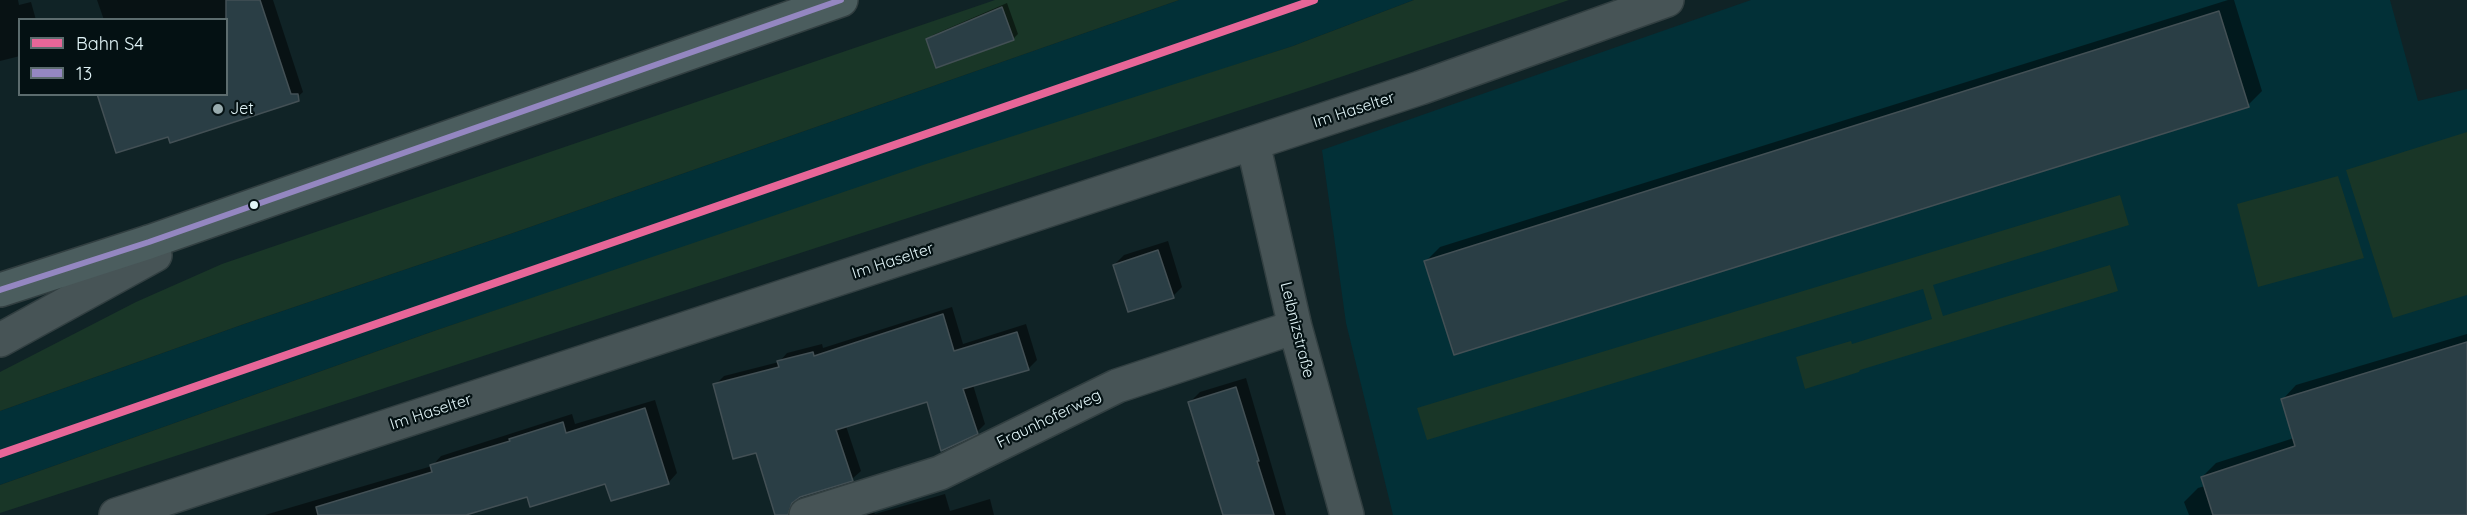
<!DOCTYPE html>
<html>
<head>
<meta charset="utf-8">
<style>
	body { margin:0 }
	#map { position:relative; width:2467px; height:515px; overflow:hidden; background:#102326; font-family:Quicksand,sans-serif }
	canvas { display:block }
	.legend { position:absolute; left:18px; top:18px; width:210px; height:78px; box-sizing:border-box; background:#041113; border:2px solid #5c6c6e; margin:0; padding:8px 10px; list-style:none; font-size:18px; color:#e1f4f7 }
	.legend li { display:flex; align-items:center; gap:12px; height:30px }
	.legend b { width:30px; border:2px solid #5c6c6e }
</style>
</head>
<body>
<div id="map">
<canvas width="2467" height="515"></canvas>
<ul class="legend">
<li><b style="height:8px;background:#e76698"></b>Bahn S4</li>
<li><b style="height:8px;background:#9487c1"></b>13</li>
</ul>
</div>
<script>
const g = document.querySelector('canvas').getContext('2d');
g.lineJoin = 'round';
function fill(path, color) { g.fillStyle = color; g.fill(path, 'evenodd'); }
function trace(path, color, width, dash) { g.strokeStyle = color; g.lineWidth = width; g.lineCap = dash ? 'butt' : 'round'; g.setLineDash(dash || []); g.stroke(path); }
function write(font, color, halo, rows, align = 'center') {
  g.font = font + ' Quicksand,sans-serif'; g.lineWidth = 4.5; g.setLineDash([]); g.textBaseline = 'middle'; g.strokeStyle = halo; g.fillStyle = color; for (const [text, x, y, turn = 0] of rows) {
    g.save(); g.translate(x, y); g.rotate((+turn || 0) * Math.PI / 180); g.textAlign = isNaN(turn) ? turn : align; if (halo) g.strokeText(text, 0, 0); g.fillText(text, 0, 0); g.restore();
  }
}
const built = new Path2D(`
	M 1179,0 L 1414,0 L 1293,46 L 437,330 L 0,485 L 0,411 L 244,324 L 510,234 Z
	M 1751,0 L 2390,0 L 2418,101 L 2467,89 L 2467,515 L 1393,515 L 1346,323 L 1322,150 Z`);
const green = new Path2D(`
	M 995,0 L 1179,0 L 510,234 L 244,324 L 0,411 L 0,372 L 136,302 L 222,264 Z
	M 1414,0 L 1569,0 L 1305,89 L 0,513 L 0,485 L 437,330 L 923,165 L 1293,46 Z
	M 2467,132 L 2467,295 L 2393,318 L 2346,170 Z
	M 2338,176 L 2364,258 L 2258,287 L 2237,204 Z
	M 2120,195 L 2129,225 L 1933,285 L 1943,316 L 2110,265 L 2118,291 L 1860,370 L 1859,372 L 1805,389 L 1796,357 L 1851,341 L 1852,344 L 1932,319 L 1923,289 L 1427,440 L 1417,408 Z`);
const shadow = new Path2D(`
	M 0,0 L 18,0 L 19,5 L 31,2 L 36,20 L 20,20 L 20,56 L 0,61 Z
	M 97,0 L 273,0 L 303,92 L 293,101 L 226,94 L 226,20 L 104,20 Z
	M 2228,0 L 2234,0 L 2262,91 L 2248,105 L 1426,261 L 1440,247 Z
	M 1007,3 L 1018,34 L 1013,39 L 928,40 L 933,35 Z
	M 1168,241 L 1182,287 L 1173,296 L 1114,265 L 1124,255 Z
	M 952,307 L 963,344 L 1026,324 L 1037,360 L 1028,369 L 973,385 L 985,424 L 977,432 L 928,400 L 846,426 L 861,471 L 852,479 L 798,497 L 796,502 L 798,515 L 777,515 L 757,451 L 715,385 L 724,376 L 779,362 L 787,353 L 822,344 L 823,348 Z
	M 2467,334 L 2467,515 L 2189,515 L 2184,502 L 2198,488 L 2205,486 L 2202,477 L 2216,463 L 2294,438 L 2283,399 L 2296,385 Z
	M 1246,378 L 1286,515 L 1224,515 L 1190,402 L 1200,392 Z
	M 655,400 L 677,473 L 668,483 L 606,482 L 528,495 L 461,515 L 265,515 L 432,466 L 441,456 L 572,414 L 575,424 Z
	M 945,494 L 950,511 L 990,499 L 994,515 L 853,515 L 873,509 L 875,514 Z`);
const building = new Path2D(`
	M 226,0 L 260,0 L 291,94 L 298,94 L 299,101 L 170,143 L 168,137 L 116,153 L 97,94 L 226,94 Z
	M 1002,7 L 1014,40 L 936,68 L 926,39 Z
	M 2219,11 L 2249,107 L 1454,355 L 1424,261 Z
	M 1158,250 L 1174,298 L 1128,312 L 1113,265 Z
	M 943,314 L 954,351 L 1017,332 L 1029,370 L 963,389 L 978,434 L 941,451 L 927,402 L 836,430 L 853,481 L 800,497 L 792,503 L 788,515 L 775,515 L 756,453 L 733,459 L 713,384 L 779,367 L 777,361 L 813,352 L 814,356 Z
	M 2467,342 L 2467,515 L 2213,515 L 2201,477 L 2295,446 L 2281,399 Z
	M 1236,387 L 1259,461 L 1257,461 L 1274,515 L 1223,515 L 1188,402 Z
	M 645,408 L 669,484 L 611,501 L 605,484 L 530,507 L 527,497 L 466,515 L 318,515 L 316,507 L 432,472 L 430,465 L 510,441 L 509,439 L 563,422 L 566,433 Z`);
const street = new Path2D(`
	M 1253,143 L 1295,327 L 1347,515
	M 0,340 L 155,255 L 149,242
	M 116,515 L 1253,143 L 1420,88 L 1667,0
	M 806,515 L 940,473 L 1117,386 L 1295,327`);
const primary = new Path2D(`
	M 0,290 L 149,242 L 841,0`);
const bus1 = new Path2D(`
	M 0,290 L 149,242 L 841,0`);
const rail1 = new Path2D(`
	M 0,454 L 1314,0`);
const markers = [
	[218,109,6,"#98abae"],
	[254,205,5,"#e1f4f7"]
];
const poiNames = [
	["Jet",230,109]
];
const streetNames = [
	["Im Haselter",1354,110,-18],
	["Im Haselter",893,261,-18],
	["Leibnizstraße",1297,330,76],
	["Im Haselter",431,412,-18],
	["Fraunhoferweg",1049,419,-26]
];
fill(built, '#023037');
fill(green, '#193627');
fill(shadow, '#0007');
fill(building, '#2a3e45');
trace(building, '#435055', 1.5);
trace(street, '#323f41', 36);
trace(primary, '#323f41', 36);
trace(street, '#475456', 33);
trace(primary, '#4b5d5e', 33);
trace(bus1, '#9487c1', 6);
trace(rail1, '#e76698', 8);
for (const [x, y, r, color] of markers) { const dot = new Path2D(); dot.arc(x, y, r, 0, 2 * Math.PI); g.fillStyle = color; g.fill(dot); trace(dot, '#041113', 2); }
write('16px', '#e1f4f7', '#041113', poiNames, 'left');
write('16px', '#e1f4f7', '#041113', streetNames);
</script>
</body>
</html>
